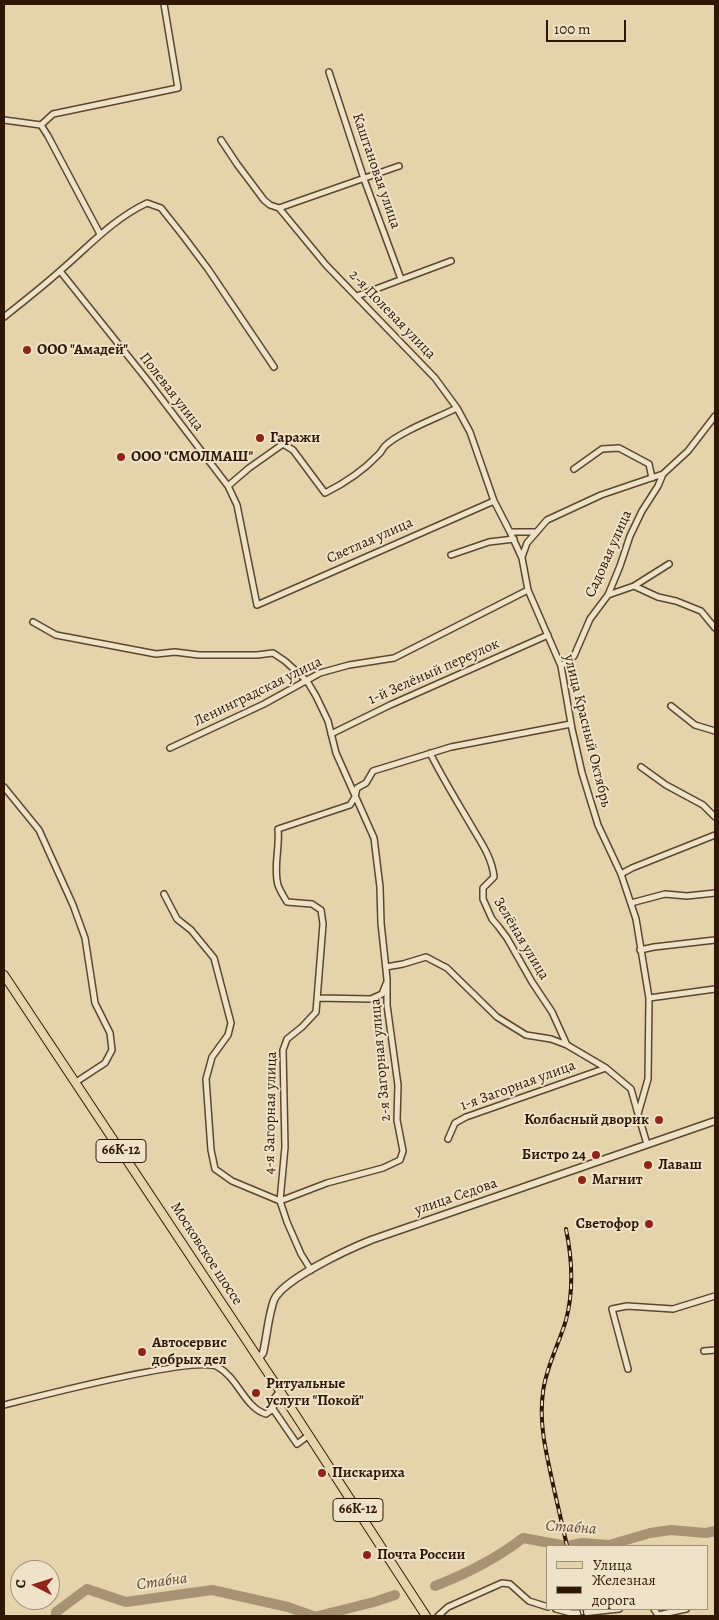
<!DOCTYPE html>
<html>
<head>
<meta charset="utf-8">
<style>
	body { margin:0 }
	#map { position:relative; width:719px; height:1620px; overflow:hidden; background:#e5d4ab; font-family:Alegreya,serif }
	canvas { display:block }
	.frame { position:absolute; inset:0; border:5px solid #301605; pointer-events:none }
	.legend { position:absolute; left:546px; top:1545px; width:162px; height:65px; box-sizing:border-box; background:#eee3c8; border:1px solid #a2917a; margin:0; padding:6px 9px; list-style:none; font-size:15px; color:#301605 }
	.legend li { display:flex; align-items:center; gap:10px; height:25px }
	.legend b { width:25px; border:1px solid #a2917a }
	.north { position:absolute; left:10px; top:1560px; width:50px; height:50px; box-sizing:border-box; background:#eee3c8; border:1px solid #a2917a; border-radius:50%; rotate:275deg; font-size:14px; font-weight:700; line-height:20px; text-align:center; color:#301605 }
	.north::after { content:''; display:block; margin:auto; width:18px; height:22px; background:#8f2418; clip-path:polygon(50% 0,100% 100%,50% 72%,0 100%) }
	.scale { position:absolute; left:546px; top:20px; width:80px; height:22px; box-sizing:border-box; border:2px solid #301605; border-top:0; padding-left:6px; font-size:15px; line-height:18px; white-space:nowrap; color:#301605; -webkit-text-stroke:4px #eee3c8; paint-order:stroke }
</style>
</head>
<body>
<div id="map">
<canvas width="719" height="1620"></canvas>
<div class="frame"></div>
<ul class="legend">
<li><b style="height:6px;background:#e5d4ab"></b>Улица</li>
<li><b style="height:6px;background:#301605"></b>Железная дорога</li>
</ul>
<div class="north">С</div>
<div class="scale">100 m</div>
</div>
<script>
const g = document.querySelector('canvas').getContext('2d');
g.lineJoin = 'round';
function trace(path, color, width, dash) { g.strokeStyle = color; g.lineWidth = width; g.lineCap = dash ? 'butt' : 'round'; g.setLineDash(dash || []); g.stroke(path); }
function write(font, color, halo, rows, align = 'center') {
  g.font = font + ' Alegreya,serif'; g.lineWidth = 4; g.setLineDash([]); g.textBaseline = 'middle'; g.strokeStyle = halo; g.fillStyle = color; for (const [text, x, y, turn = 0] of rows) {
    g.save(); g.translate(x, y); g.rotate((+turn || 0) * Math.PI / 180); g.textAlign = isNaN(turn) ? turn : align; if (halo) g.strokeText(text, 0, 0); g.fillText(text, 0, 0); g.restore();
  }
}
const river = new Path2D(`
	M 435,1586 C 466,1574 496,1559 523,1538 L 567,1546 L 582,1543 L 609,1545 L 650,1533 L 671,1530 L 706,1533 L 715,1531
	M 56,1616 L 56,1612 L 87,1589 L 126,1602 L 212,1590 L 288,1607 L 313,1616
	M 318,1616 L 374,1602 L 395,1595`);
const minor = new Path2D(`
	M 329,72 L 364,179 L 401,279
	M 4,120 L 41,125 L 48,136 L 100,234
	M 41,125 L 53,114 L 178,88 L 164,4
	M 221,140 L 237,164 L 264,200 L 270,205 L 279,208 L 326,265 L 435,378 L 457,408 L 470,432 L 494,501 L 510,532 L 522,558 L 528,590 L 561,666 L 572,729 L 582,773 L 598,825 L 621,874 L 636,919 L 649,998 L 648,1079 L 638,1114 L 647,1144
	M 279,208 L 399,166
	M 60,271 L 148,381 L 228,486 L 237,505 L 257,605 L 494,501
	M 357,296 L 451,261
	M 4,317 C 23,302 42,287 60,271 C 88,247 113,219 147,203 L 161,208 L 184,237 L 208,269 L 274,367
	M 574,469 L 602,449 L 619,448 L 649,464 L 652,478
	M 228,486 L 249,468 L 283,444 L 293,450 L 325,493 C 345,483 362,472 378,455 C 381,453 382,449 385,446 C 399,432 437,418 457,408
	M 510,532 L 536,532
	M 451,555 L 489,542 L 514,539
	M 522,557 L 527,543 L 547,520 L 601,495 L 663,474
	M 634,586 L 669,564
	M 608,595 L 634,586 L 658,597 L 676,601 L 701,611 L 715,628
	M 33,622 L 56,635 L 156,654 L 175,652 L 199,655 L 257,655 L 273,653 L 285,661 L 307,681 L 316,696 L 328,721 L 336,753 L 374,838 L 380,887 L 381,923 L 387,979 L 387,1005 L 398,1085 L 397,1120 L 403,1151 L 400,1160 L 383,1168 L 327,1183 L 280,1201 L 232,1181 L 215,1169 L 211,1150 L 206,1079 L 212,1057 L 228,1035 L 231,1023 L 214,958 L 191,930 L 177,919 L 164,894
	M 561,666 L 574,656 L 590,619 L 608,595 L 620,566 L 630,536 L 642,511 L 658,486 L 663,474 L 688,451 L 715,416
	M 671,706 L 695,725 L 715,731
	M 331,734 L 390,705 L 548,635
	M 170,748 L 264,704 L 320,673 L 349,665 L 394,658 L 528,590
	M 430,753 C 443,779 458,803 472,827 C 482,844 492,858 494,877 L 483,888 L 483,899 L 492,919 L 498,926 L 507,938 L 532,982 L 552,1012 L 567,1045 L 606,1068 L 631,1089 L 638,1114
	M 641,767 L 666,785 L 703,805 L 715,817
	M 4,787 L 39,830 L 73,905 L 85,938 L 95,1003 L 110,1033 L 112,1050 L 105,1063 L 76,1082
	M 621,874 L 632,868 L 715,835
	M 631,903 L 665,894 L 687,896 L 715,893
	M 640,950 L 654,947 L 715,940
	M 386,967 L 403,964 L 426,957 L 447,968 L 497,1017 L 526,1035 L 551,1039 L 567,1045
	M 317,998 L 371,999 L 382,994 L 386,984
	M 649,998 L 715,989
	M 448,1139 L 455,1123 L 466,1117 L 606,1068
	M 311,1270 L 301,1254 L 287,1222 L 280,1201 L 285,1147 L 283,1050 L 287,1039 L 302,1027 L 316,1012 L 323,924 L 321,910 L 312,904 L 287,902 C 284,897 280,891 278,885 C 273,867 280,848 278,829 L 350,805 L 355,797 L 357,788 L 366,783 L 373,771 L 451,747 L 571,724
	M 704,1351 L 715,1350
	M 628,1369 L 612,1309 L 627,1306 L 673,1309 L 715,1296
	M 4,1405 C 36,1397 196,1355 218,1367 C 238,1378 245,1408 266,1414 L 273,1409 L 297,1444 L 309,1435
	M 273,1409 L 275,1397 L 280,1391
	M 556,1609 L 571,1613 L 582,1613 L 619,1609
	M 654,1609 L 658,1615 L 686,1609
	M 438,1616 L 448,1607 L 502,1583 L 510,1584 L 529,1601 L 548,1607`);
const tertiary = new Path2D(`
	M 259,1358 L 263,1353 C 267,1336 268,1317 274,1300 C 283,1279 349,1249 371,1240 L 715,1121`);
const primary = new Path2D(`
	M 4,975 L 280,1391 L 426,1616`);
const rail = new Path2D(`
	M 566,1229 C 572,1258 574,1290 566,1320 C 559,1344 546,1367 543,1392 C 539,1421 545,1448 551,1475 C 556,1499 562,1523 567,1546
	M 581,1609 L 583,1616`);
const markers = [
	[27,350,5,"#8f2418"],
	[260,438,5,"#8f2418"],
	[121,457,5,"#8f2418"],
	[659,1120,5,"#8f2418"],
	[596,1155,5,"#8f2418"],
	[648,1165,5,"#8f2418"],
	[582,1180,5,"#8f2418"],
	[649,1224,5,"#8f2418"],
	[142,1352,5,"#8f2418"],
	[256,1393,5,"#8f2418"],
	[322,1473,5,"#8f2418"],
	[367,1555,5,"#8f2418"]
];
const shields = [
	[121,1151,50],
	[358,1510,50]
];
const shieldNames = [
	["66К-12",121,1151],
	["66К-12",358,1510]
];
const streetNames = [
	["Каштановая улица",376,171,71],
	["2-я Полевая улица",392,315,46],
	["Полевая улица",171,392,52],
	["Светлая улица",370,541,-24],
	["Садовая улица",609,554,-66],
	["1-й Зелёный переулок",434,672,-24],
	["Ленинградская улица",258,692,-26],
	["улица Красный Октябрь",587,731,76],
	["Зелёная улица",521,939,59],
	["2-я Загорная улица",381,1060,-95],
	["1-я Загорная улица",518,1086,-20],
	["4-я Загорная улица",271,1113,-89],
	["улица Седова",456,1197,-19],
	["Московское шоссе",206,1254,57]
];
const poiNames = [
	["ООО \"Амадей\"",37,350],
	["Гаражи",270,438],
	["ООО \"СМОЛМАШ\"",131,457],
	["Колбасный дворик",649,1120,"right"],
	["Бистро 24",586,1155,"right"],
	["Лаваш",658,1165],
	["Магнит",592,1180],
	["Светофор",639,1224,"right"],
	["Автосервис",152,1343],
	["добрых дел",152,1360],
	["Ритуальные",266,1384],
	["услуги \"Покой\"",266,1401],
	["Пискариха",332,1473],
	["Почта России",377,1555]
];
const waterNames = [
	["Стабна",571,1528,4],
	["Стабна",162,1582,-8]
];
trace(river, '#a79373', 10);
trace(minor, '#5d462e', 8);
trace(tertiary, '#5d462e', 9);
trace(primary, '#301605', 10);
trace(minor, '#eee3c8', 5);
trace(tertiary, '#eee3c8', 6);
trace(primary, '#e5d4ab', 8);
trace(rail, '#301605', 4);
trace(rail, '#eee3c8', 2, [5.5]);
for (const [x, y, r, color] of markers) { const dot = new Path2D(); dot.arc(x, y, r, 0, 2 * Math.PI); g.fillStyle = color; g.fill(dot); trace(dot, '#eee3c8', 2); }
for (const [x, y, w] of shields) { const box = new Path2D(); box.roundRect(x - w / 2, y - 11.5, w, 23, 4); g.fillStyle = '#eee3c8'; g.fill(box); trace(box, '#301605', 1); }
write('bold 14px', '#301605', null, shieldNames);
write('15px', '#301605', '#eee3c8', streetNames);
write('bold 15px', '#301605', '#eee3c8', poiNames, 'left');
write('italic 16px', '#604831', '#eee3c8', waterNames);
</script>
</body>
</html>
